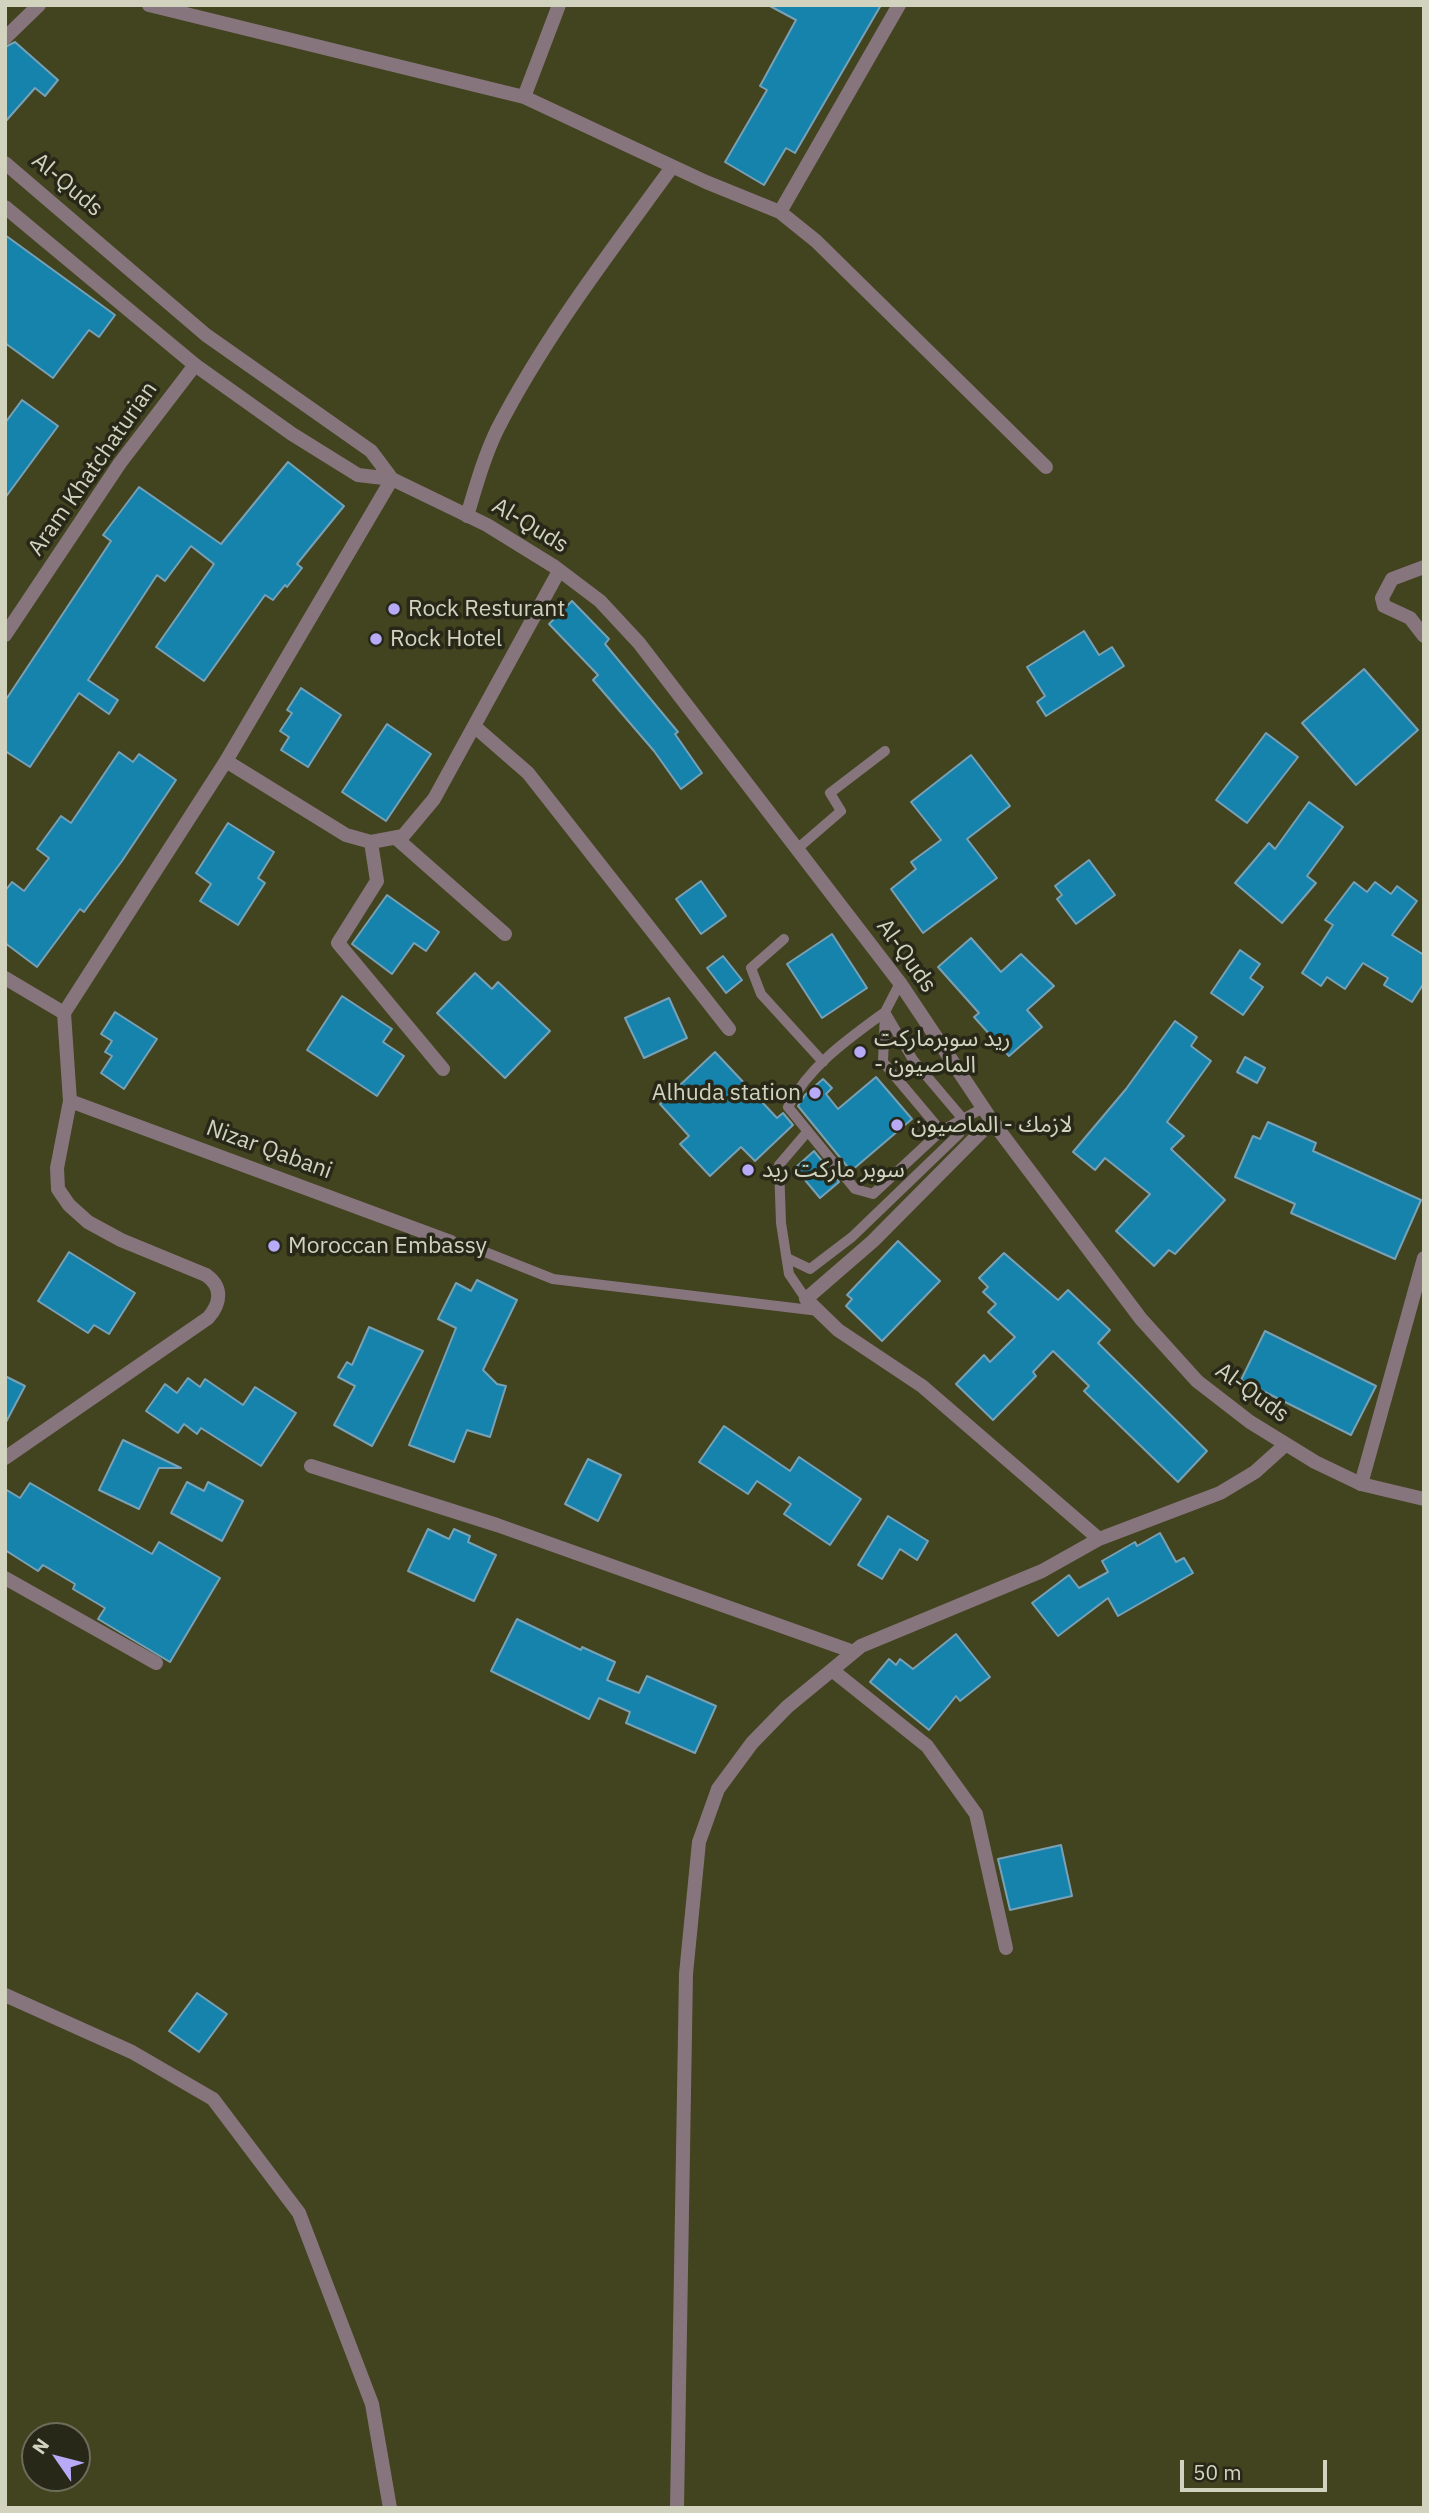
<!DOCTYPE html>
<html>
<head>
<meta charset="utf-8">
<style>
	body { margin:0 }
	#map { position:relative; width:1429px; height:2513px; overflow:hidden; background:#42431f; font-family:"IBM Plex Sans",sans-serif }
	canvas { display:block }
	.frame { position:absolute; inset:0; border:7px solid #d2d3bf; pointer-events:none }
	.north { position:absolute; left:21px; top:2422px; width:70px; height:70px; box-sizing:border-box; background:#282819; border:2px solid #6c6c5b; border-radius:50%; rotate:305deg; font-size:19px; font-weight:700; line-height:28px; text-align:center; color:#d2d3bf }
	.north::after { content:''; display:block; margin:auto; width:24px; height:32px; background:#b7abf8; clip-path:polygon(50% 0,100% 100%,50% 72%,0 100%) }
	.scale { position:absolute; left:1180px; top:2460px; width:147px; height:32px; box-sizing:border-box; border:4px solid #d2d3bf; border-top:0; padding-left:9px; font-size:21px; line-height:24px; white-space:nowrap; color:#d2d3bf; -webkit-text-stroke:5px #282819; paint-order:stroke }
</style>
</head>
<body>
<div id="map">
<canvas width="1429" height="2513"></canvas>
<div class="frame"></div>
<div class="north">N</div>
<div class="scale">50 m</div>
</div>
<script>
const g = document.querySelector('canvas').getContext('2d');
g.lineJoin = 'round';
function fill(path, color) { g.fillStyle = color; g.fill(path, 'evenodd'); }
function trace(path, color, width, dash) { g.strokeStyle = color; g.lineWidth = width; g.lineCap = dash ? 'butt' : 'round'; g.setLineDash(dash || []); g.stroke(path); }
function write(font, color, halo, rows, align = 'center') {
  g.font = font + ' "IBM Plex Sans","Noto Sans Arabic",sans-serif'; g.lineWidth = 7; g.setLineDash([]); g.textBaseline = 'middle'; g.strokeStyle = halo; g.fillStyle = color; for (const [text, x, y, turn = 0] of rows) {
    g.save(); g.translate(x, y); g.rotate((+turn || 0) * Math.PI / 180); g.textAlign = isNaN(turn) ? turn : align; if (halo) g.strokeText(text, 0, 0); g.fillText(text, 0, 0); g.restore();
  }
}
const building = new Path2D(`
	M 768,5 L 881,5 L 795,153 L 786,148 L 764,185 L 725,162 L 767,90 L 760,86 L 796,20 Z
	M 15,42 L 58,80 L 45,96 L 35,88 L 5,122 L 5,47 Z
	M 5,235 L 115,315 L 99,337 L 89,330 L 53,378 L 5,343 Z
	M 22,400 L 58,426 L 5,498 L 5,423 Z
	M 288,462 L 344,506 L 297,564 L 302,568 L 287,587 L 285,585 L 273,600 L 265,595 L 204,681 L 156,647 L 214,564 L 191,546 L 165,581 L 157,575 L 88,680 L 118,700 L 109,714 L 79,693 L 30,767 L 5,751 L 5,701 L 111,541 L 103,535 L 139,487 L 221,544 Z
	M 572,601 L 609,639 L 605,644 L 678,732 L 675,734 L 702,773 L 681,789 L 654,751 L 593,680 L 598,675 L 549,624 Z
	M 1084,631 L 1099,655 L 1112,647 L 1124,666 L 1046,716 L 1037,702 L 1045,696 L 1027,667 Z
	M 1364,669 L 1418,730 L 1356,785 L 1302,723 Z
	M 301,688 L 341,715 L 308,767 L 281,750 L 289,737 L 280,731 L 292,713 L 287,710 Z
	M 387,724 L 431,754 L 386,821 L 342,792 Z
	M 1266,733 L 1298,757 L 1247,823 L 1216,800 Z
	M 119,752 L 133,762 L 139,754 L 176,780 L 122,861 L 84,912 L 80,909 L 37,967 L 5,943 L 5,891 L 12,882 L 24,891 L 49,858 L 37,849 L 61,816 L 71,823 Z
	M 971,755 L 1010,806 L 967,839 L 997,878 L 923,933 L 891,889 L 916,869 L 911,862 L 941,840 L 911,802 Z
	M 1309,802 L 1343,827 L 1307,876 L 1316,883 L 1282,923 L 1235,883 L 1269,843 L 1275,849 Z
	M 228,823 L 274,852 L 258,878 L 265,883 L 238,925 L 200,901 L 211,884 L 196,873 Z
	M 1089,860 L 1115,895 L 1076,924 L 1057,899 L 1062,895 L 1055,886 Z
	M 701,881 L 726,916 L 701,934 L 676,899 Z
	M 1354,882 L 1367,892 L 1375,882 L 1391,894 L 1397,886 L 1417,901 L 1392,935 L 1424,955 L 1424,983 L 1412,1002 L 1384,985 L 1388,978 L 1363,963 L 1345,989 L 1327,977 L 1321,986 L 1302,973 L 1333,925 L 1325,920 Z
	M 387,895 L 439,932 L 426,951 L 414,943 L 392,974 L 352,944 Z
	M 832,934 L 867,988 L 822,1018 L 787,964 Z
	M 971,938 L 1001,972 L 1021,954 L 1054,986 L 1027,1010 L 1042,1027 L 1009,1056 L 974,1017 L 979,1013 L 938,967 Z
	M 1240,950 L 1260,964 L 1250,978 L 1263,987 L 1243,1015 L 1211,993 Z
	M 723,956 L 742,980 L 726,993 L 707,968 Z
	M 475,973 L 492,989 L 498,982 L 550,1031 L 505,1078 L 437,1013 Z
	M 342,996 L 392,1029 L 383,1042 L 404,1056 L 377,1096 L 307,1050 Z
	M 669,998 L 687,1038 L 644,1058 L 625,1018 Z
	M 115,1012 L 157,1039 L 124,1089 L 101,1073 L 112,1056 L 105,1052 L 112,1041 L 101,1034 Z
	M 1175,1021 L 1197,1037 L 1191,1046 L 1211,1061 L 1167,1122 L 1184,1136 L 1171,1149 L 1225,1200 L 1175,1254 L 1169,1250 L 1154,1266 L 1116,1231 L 1150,1194 L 1105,1158 L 1095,1170 L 1073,1152 L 1126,1089 Z
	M 715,1052 L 777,1118 L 783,1113 L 793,1125 L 755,1161 L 741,1147 L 710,1176 L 680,1144 L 689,1136 L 660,1104 Z
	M 1245,1057 L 1265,1068 L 1257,1083 L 1237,1072 Z
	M 876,1077 L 912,1119 L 851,1171 L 798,1106 L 805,1095 L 823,1079 L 832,1088 L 826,1094 L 838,1109 Z
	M 1268,1122 L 1316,1143 L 1313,1151 L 1421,1200 L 1395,1259 L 1291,1213 L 1295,1204 L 1235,1177 L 1253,1136 L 1260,1139 Z
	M 814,1151 L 839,1182 L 820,1198 L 795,1168 Z
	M 898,1241 L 940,1281 L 882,1341 L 846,1306 L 852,1299 L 847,1295 Z
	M 69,1252 L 135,1293 L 109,1334 L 94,1325 L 88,1333 L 38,1301 Z
	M 1004,1253 L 1058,1300 L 1068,1290 L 1110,1330 L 1098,1343 L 1207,1451 L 1178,1482 L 1084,1391 L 1089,1386 L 1053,1351 L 1033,1372 L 1036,1376 L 993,1420 L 956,1384 L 984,1355 L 990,1362 L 1015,1337 L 988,1312 L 996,1304 L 983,1292 L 988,1287 L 979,1278 Z
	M 477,1280 L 517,1300 L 483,1370 L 497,1384 L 506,1386 L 490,1437 L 467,1430 L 454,1462 L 409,1445 L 456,1328 L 438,1319 L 456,1283 L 471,1291 Z
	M 369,1327 L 423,1351 L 372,1446 L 334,1425 L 355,1386 L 338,1377 L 347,1362 L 352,1365 Z
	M 1265,1331 L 1376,1386 L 1351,1435 L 1241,1380 Z
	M 5,1376 L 25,1386 L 5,1424 Z
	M 188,1378 L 200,1387 L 205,1379 L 243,1405 L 255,1387 L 296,1413 L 261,1466 L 201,1428 L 197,1434 L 184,1424 L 178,1433 L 146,1411 L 165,1384 L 177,1393 Z
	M 724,1426 L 790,1471 L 799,1457 L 861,1499 L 830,1545 L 784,1514 L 791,1504 L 757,1481 L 748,1494 L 699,1462 Z
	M 123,1440 L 181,1468 L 159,1468 L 139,1509 L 99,1490 Z
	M 588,1459 L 621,1475 L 598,1521 L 565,1504 Z
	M 187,1482 L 204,1491 L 208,1482 L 243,1501 L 222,1541 L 171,1513 Z
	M 30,1483 L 152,1554 L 159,1542 L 220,1578 L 170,1662 L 98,1619 L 105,1608 L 73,1589 L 75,1584 L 43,1565 L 38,1571 L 5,1550 L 5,1489 L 20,1498 Z
	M 888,1516 L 928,1541 L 917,1560 L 900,1549 L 882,1579 L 858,1565 Z
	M 428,1529 L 449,1539 L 454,1529 L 470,1536 L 468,1542 L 496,1555 L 474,1601 L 408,1571 Z
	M 1160,1533 L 1176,1562 L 1184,1558 L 1193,1573 L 1118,1616 L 1108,1598 L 1058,1636 L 1032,1603 L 1069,1575 L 1079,1588 L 1108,1572 L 1102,1561 L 1135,1542 L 1137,1546 Z
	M 517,1619 L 581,1650 L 582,1647 L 615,1662 L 607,1680 L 639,1693 L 647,1676 L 716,1706 L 695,1753 L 626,1723 L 630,1712 L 599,1698 L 589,1719 L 491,1671 Z
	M 956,1634 L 990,1677 L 960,1701 L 956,1696 L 929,1730 L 870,1682 L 889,1659 L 896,1665 L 900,1659 L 913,1669 Z
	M 1061,1845 L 1072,1896 L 1010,1910 L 998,1859 Z
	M 197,1993 L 227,2014 L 199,2052 L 169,2031 Z`);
const service = new Path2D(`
	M 797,849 L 841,811 L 830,793 L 885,751
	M 784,939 L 751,968 L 761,994 L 823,1062
	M 900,983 L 885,1012 L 883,1062 L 941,1131
	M 475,1248 L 553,1279 L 819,1311
	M 787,1258 L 810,1269 L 852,1237 L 959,1134 L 963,1119 L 913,1060 L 885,1012 C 848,1039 809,1066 788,1107 L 855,1189 L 873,1194 L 941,1131 L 983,1108
	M 806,1299 L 789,1274 L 781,1223 L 779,1165 L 808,1131`);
const minor = new Path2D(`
	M 149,5 L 524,97 L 706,182 L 780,212 L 816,241 L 1046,467
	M 5,38 L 39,5
	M 524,97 L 559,5
	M 780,212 L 899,5
	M 467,516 C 476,486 484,457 497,430 C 545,336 611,251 672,167
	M 1424,567 L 1392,579 L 1382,598 L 1384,606 L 1410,618 L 1424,636
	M 5,635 L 120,463 L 195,365
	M 474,726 L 528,773 L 729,1029
	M 226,761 L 346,835 L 371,842 L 403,836 L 434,799 L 559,571
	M 396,838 L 505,934
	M 371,842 L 377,881 L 338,943 L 443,1069
	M 5,978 L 64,1013 L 70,1101 L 57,1168 L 58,1189 L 69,1205 L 88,1222 L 121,1240 L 206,1275 C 223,1287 221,1303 208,1318 L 5,1458
	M 64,1013 L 226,761 L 392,479
	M 70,1101 L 451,1242
	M 992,1121 L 873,1241 L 806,1299 L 838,1330 L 922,1386 L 1099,1539
	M 311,1466 L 497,1525 L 854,1652
	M 1361,1484 L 1424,1258
	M 5,1578 L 156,1663
	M 832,1670 L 927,1746 L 976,1814 L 1006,1948
	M 5,1995 L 132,2052 L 213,2099 L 299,2213 L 372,2404 L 390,2508
	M 677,2508 L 686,1974 L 699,1842 L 718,1789 L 752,1743 L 787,1707 L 861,1646 L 1042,1571 L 1099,1539 L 1220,1493 L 1255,1472 L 1285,1445`);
const tertiary = new Path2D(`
	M 5,163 L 206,335 L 371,451 L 392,479
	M 5,207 L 195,365 L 292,434 L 358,475 L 392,479 L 487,525 L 555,567 L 600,601 L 639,643 L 900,983 L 992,1121 L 1141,1319 L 1197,1381 L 1250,1422 L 1315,1462 L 1361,1484 L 1424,1499`);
const markers = [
	[394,609,7,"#b7abf8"],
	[376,639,7,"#b7abf8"],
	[860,1052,7,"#b7abf8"],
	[815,1093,7,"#b7abf8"],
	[897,1125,7,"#b7abf8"],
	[748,1170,7,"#b7abf8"],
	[274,1246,7,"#b7abf8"]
];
const streetNames = [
	["Al-Quds",67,185,40],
	["Aram Khatchaturian",93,469,-55],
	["Al-Quds",530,526,31],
	["Al-Quds",906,956,54],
	["Nizar Qabani",269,1150,20],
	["Al-Quds",1252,1393,36]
];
const poiNames = [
	["Rock Resturant",408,609],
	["Rock Hotel",390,639],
	["ريد سوبرماركت",874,1039],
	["- الماصيون",874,1065],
	["Alhuda station",801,1093,"right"],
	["لازمك - الماصيون",911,1125],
	["سوبر ماركت ريد",762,1170],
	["Moroccan Embassy",288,1246]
];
fill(building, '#1683ac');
trace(building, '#78a1b6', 2);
trace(service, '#87757d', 10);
trace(minor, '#87757d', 14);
trace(tertiary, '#87757d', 14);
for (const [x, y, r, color] of markers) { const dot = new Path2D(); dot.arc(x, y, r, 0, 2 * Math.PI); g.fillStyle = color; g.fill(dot); trace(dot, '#282819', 2.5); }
write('23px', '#d2d3bf', '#282819', streetNames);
write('23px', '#d2d3bf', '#282819', poiNames, 'left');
</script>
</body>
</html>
